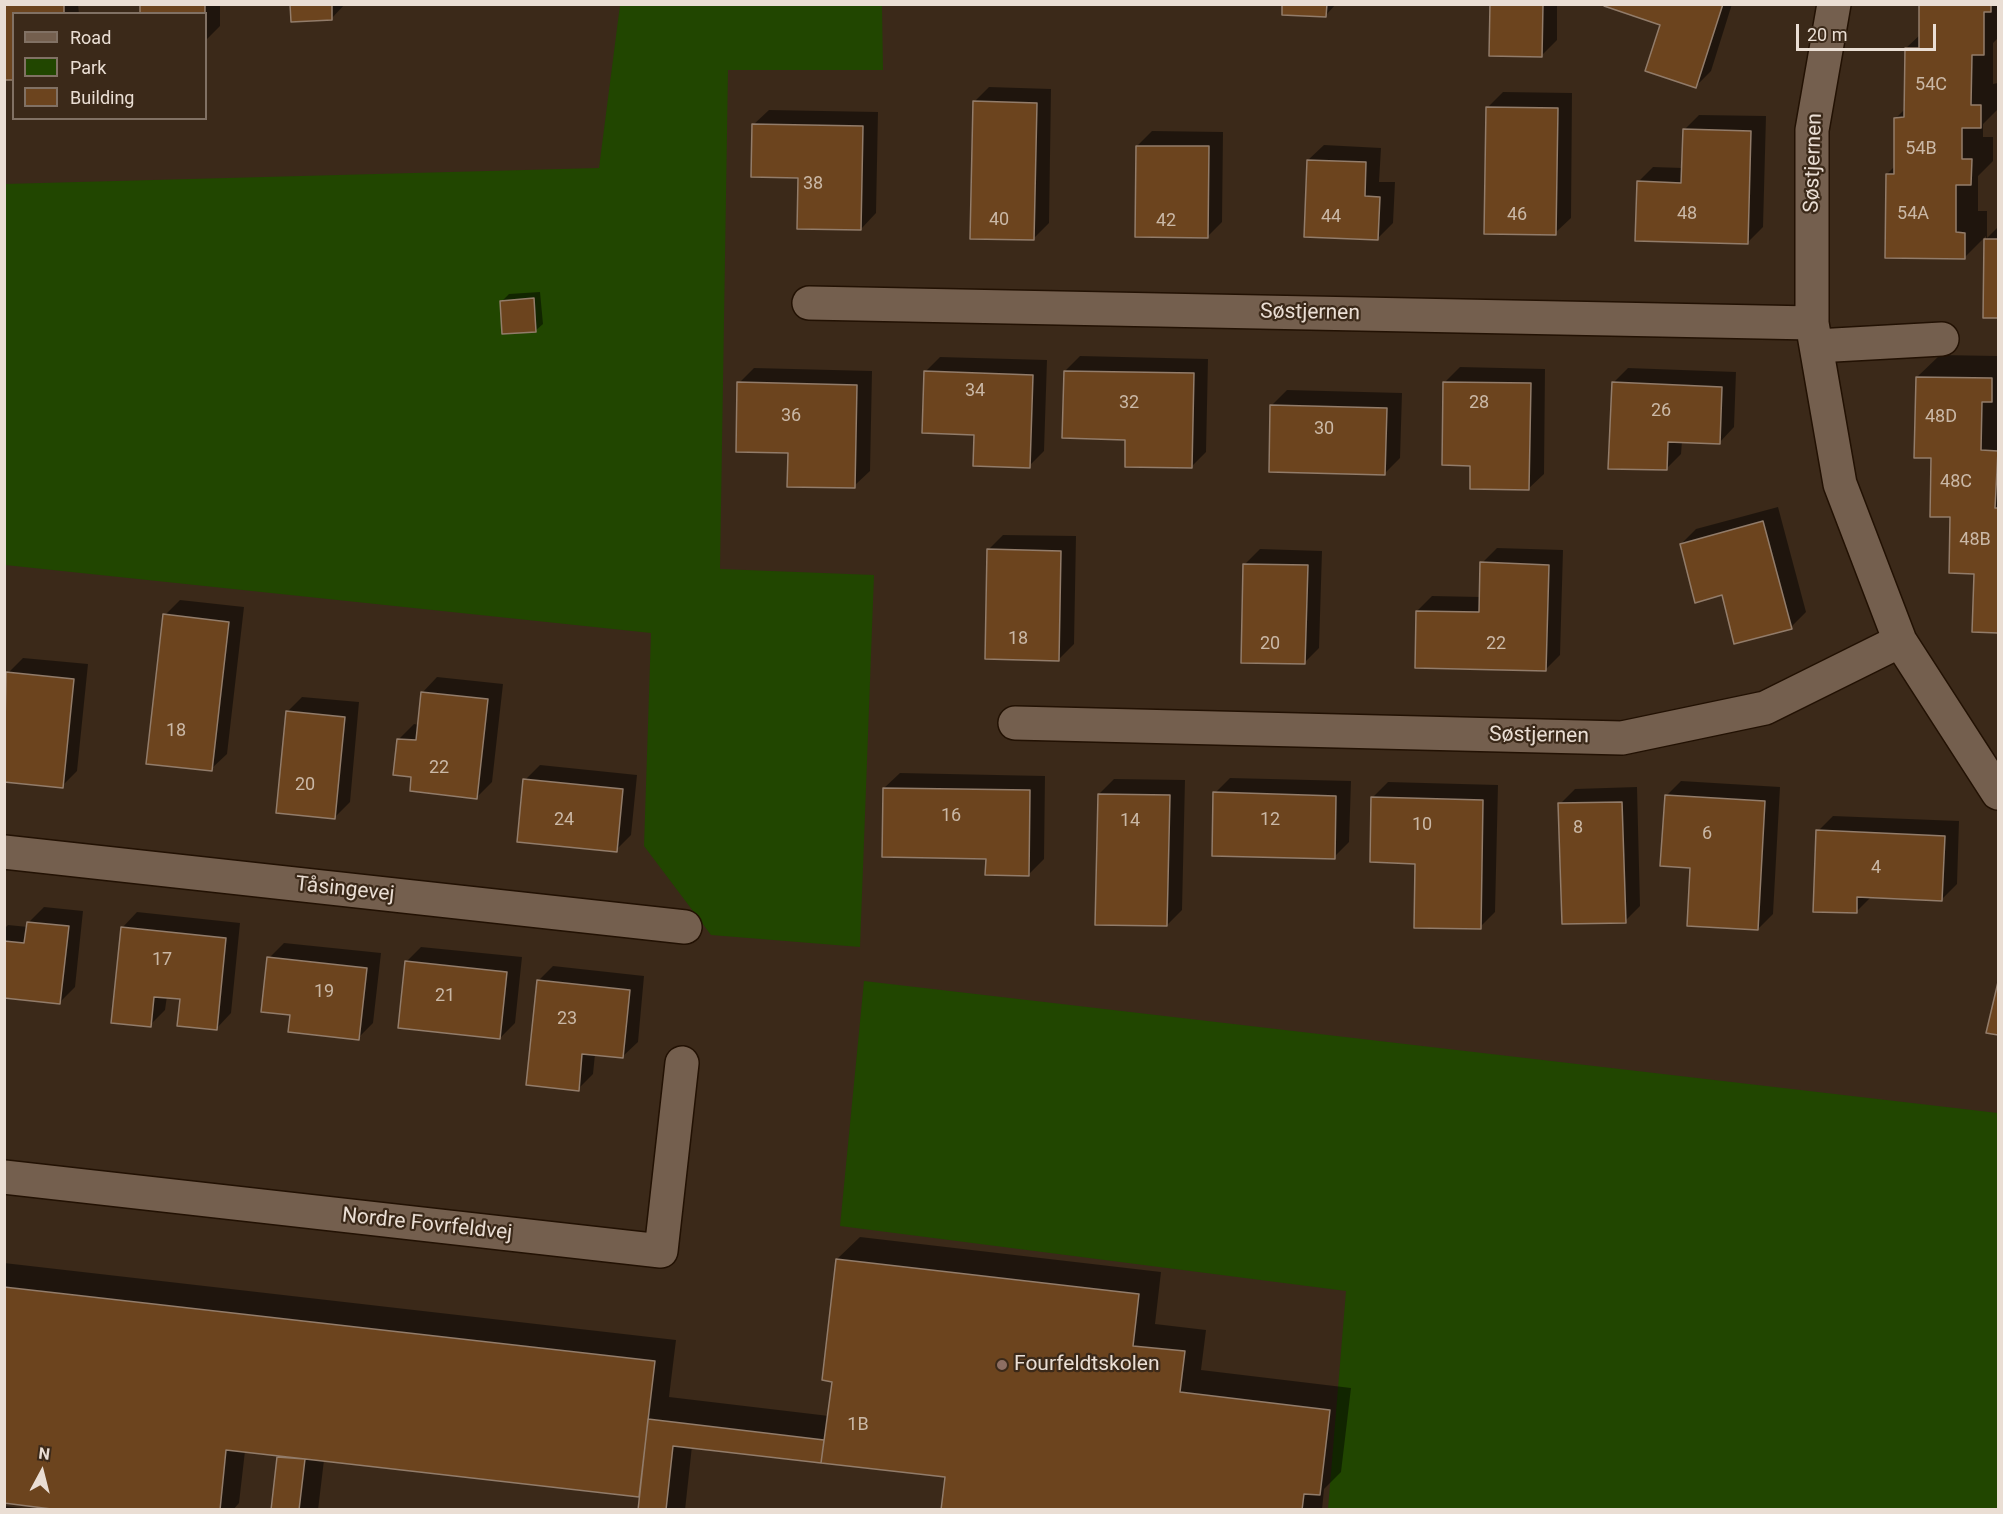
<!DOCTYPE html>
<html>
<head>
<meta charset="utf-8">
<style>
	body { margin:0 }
	#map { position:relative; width:2003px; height:1514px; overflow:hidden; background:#3b2919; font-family:Roboto,sans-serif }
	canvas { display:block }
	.frame { position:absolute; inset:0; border:6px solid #eaded4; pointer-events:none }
	.legend { position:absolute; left:12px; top:12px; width:195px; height:108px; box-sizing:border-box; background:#3b2919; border:2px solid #817164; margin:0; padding:8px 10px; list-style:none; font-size:18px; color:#eaded4 }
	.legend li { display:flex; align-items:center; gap:12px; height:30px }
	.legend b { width:30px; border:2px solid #817164 }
	.north { position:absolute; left:12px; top:1442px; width:60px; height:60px; -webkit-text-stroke:4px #3b2919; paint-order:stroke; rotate:7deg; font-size:16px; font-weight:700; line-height:24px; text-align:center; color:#eaded4 }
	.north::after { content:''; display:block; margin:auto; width:21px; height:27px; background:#eaded4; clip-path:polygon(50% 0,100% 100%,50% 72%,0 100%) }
	.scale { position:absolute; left:1796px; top:24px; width:140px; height:27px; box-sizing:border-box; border:3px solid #eaded4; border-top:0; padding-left:8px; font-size:18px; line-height:21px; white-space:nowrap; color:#eaded4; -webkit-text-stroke:4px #3b2919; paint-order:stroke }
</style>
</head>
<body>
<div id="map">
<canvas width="2003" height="1514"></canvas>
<div class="frame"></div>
<ul class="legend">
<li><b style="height:8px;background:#745f4e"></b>Road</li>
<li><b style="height:16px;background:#214600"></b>Park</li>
<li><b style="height:16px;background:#6c441e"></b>Building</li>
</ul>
<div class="north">N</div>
<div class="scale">20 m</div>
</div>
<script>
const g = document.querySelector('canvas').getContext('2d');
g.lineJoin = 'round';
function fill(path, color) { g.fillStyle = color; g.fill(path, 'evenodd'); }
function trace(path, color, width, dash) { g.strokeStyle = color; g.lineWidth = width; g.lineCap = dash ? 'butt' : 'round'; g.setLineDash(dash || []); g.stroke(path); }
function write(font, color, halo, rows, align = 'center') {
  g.font = font + ' Roboto,sans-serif'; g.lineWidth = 4.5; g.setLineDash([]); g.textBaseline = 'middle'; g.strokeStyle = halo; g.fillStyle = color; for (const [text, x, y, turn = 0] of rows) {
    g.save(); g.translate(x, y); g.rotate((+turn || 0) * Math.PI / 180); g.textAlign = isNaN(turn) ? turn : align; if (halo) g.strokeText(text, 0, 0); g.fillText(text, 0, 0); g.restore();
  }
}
const green = new Path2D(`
	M 620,5 L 882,5 L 883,70 L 728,70 L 720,569 L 874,575 L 860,947 L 711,935 L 644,846 L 651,633 L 5,565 L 4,184 L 599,168 Z
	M 864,981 L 1998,1113 L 1998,1509 L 1328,1509 L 1346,1291 L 840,1226 Z`);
const shadow = new Path2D(`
	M 4,4 L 78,4 L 79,14 L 14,14 Z
	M 142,4 L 220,4 L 220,26 L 206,40 L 206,14 L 142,14 Z
	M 292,4 L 345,4 L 332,18 Z
	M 1284,4 L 1336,4 L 1326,15 Z
	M 1491,4 L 1557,4 L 1557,40 L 1542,55 Z
	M 1607,4 L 1732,4 L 1711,71 L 1696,86 L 1662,24 Z
	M 1921,4 L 1998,4 L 1998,38 L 1993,43 L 1993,84 L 1998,83 L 1998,109 L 1983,124 L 1983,137 L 1993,137 L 1993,161 L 1978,176 L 1978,211 L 1987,211 L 1987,238 L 1998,227 L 1998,317 L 1984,316 L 1986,236 L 1965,257 L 1887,174 L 1896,165 L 1896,118 L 1906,108 L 1906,48 L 1921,34 Z
	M 989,87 L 1051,89 L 1049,223 L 1034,238 L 974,102 Z
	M 1503,92 L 1572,93 L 1571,218 L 1555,233 L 1488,107 Z
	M 769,110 L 878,112 L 876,213 L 861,229 L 800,176 L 753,125 Z
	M 1699,115 L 1766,116 L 1763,227 L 1748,242 L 1638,182 L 1653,167 L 1683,168 L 1684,130 Z
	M 1152,131 L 1223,132 L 1222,222 L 1207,237 L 1137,146 Z
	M 1324,145 L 1381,148 L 1379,182 L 1395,182 L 1393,223 L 1378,238 L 1308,160 Z
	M 540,292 L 543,324 L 535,331 L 502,301 L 509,294 Z
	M 1940,355 L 1998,356 L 1998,631 L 1974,631 L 1975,572 L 1951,515 L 1932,457 L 1917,377 Z
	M 1080,356 L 1208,359 L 1206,452 L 1191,467 L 1126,438 L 1065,371 Z
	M 940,357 L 1047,360 L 1044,451 L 1029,466 L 975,433 L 925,372 Z
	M 1460,367 L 1545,369 L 1544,474 L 1528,489 L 1444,383 Z
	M 754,368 L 872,371 L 870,471 L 854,486 L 789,452 L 739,383 Z
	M 1628,368 L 1736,372 L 1734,427 L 1719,443 L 1682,441 L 1681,454 L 1666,469 L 1613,383 Z
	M 1287,390 L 1402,393 L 1400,458 L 1385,473 L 1272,405 Z
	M 1778,507 L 1806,612 L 1791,627 L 1723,593 L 1681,544 L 1696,529 Z
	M 1003,535 L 1076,536 L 1074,644 L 1059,659 L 988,550 Z
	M 1497,548 L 1563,550 L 1560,655 L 1545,670 L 1417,611 L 1432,596 L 1481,597 L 1482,563 Z
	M 1260,549 L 1322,551 L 1319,648 L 1304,663 L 1245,564 Z
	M 180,600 L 244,607 L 227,754 L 211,769 L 165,615 Z
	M 23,658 L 88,664 L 77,771 L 62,786 L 4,780 L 4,703 L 8,673 Z
	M 437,677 L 503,684 L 492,782 L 477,797 L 413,775 L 398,740 L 414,724 L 419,725 L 422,693 Z
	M 302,697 L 359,702 L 350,802 L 335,817 L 287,712 Z
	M 540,765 L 637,775 L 631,835 L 616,850 L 525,780 Z
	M 900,773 L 1045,776 L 1044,859 L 1029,874 L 987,857 L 884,788 Z
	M 1230,778 L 1351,781 L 1349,842 L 1334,857 L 1215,793 Z
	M 1114,779 L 1185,780 L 1182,910 L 1167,925 L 1099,794 Z
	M 1681,781 L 1780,787 L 1773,914 L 1758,929 L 1692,867 L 1666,796 Z
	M 1388,782 L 1498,785 L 1495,912 L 1480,927 L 1417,862 L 1373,797 Z
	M 1637,787 L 1640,906 L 1625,921 L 1560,804 L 1575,789 Z
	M 1833,816 L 1959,821 L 1957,884 L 1942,899 L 1872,896 L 1856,912 L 1818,831 Z
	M 44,907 L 83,911 L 75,987 L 60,1002 L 4,997 L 4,929 L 8,925 L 28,927 L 29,922 Z
	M 137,912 L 240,923 L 231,1013 L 216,1029 L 181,998 L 167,996 L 165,1010 L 150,1025 L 122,928 Z
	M 284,943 L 381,953 L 373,1023 L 358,1038 L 291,1014 L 269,958 Z
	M 421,947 L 522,957 L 515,1023 L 500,1038 L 406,962 Z
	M 553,966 L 644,976 L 638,1042 L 622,1057 L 595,1054 L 593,1074 L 578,1089 L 538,981 Z
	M 1998,989 L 1998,1034 L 1988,1031 Z
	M 860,1237 L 1161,1272 L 1155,1324 L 1206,1330 L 1201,1370 L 1351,1388 L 1341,1472 L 1324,1489 L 1322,1510 L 943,1510 L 947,1476 L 692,1446 L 685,1510 L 639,1510 L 641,1496 L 324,1460 L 318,1510 L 273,1510 L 279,1455 L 245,1451 L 239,1503 L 233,1510 L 72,1510 L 4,1502 L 4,1263 L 676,1340 L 669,1397 L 829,1416 L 834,1380 L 837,1259 Z
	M 4,1506 L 30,1509 L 30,1510 L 4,1510 Z`);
const building = new Path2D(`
	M 4,4 L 64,4 L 64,14 L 14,14 L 14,80 L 4,80 Z
	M 140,4 L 205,4 L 205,14 L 140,14 Z
	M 290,4 L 332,4 L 332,20 L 291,22 Z
	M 1282,4 L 1327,4 L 1326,17 L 1282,15 Z
	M 1490,4 L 1543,4 L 1542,57 L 1489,56 Z
	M 1605,4 L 1723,4 L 1696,88 L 1645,71 L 1660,25 L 1604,6 Z
	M 1919,4 L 1991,4 L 1991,12 L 1984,12 L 1984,55 L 1972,55 L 1971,105 L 1981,105 L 1981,128 L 1962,128 L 1962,159 L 1972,159 L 1971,185 L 1956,185 L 1956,232 L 1965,233 L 1965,259 L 1885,258 L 1886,174 L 1894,174 L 1894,118 L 1904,117 L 1905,48 L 1919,48 Z
	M 973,101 L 1037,103 L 1034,240 L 970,239 Z
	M 1486,107 L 1558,108 L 1556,235 L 1484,234 Z
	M 752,124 L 863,126 L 861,230 L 797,229 L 798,178 L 751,177 Z
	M 1683,129 L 1751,131 L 1748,244 L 1635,241 L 1637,181 L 1681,183 Z
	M 1136,146 L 1209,146 L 1208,238 L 1135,237 Z
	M 1307,160 L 1366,162 L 1365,196 L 1380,197 L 1378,240 L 1304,237 Z
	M 1984,239 L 1998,239 L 1998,318 L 1983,318 Z
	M 534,298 L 536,332 L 502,334 L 500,301 Z
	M 924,371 L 1033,375 L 1030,468 L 973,466 L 974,435 L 922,433 Z
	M 1064,371 L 1194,373 L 1192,468 L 1125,467 L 1125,440 L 1062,438 Z
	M 1916,377 L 1992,378 L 1992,402 L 1982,402 L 1981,450 L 1998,451 L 1995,508 L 1998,508 L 1998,633 L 1972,632 L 1974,574 L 1949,573 L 1950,517 L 1930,517 L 1931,458 L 1914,458 Z
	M 737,382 L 857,385 L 855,488 L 787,487 L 788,453 L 736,452 Z
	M 1443,382 L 1531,383 L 1529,490 L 1470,489 L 1470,466 L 1442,465 Z
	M 1612,382 L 1722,387 L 1720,444 L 1668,442 L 1667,470 L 1608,469 Z
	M 1270,405 L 1387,408 L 1385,475 L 1269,472 Z
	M 1763,521 L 1792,629 L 1734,644 L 1722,595 L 1695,603 L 1680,544 Z
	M 987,549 L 1061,551 L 1059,661 L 985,659 Z
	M 1480,562 L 1549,565 L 1546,671 L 1415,668 L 1416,611 L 1479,612 Z
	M 1243,564 L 1308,565 L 1305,664 L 1241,663 Z
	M 163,614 L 229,622 L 212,771 L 146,764 Z
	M 6,672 L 74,679 L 63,788 L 4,782 Z
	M 421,692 L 488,699 L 477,799 L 410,791 L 411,777 L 393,775 L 397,739 L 416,740 Z
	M 286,711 L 345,717 L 335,819 L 276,813 Z
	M 523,779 L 623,789 L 617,852 L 517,842 Z
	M 883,788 L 1030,790 L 1029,876 L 985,875 L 986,859 L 882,857 Z
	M 1213,792 L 1336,796 L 1335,859 L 1212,856 Z
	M 1098,794 L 1170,795 L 1167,926 L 1095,925 Z
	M 1665,795 L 1765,801 L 1758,930 L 1687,926 L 1690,868 L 1660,866 Z
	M 1371,797 L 1483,800 L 1481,929 L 1414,928 L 1415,864 L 1370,862 Z
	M 1622,802 L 1626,923 L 1562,924 L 1558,803 Z
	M 1816,830 L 1945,836 L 1942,901 L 1857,897 L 1857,913 L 1813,912 Z
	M 27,922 L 69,926 L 60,1004 L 4,998 L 4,941 L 24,943 Z
	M 121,927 L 226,938 L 217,1030 L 177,1026 L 180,999 L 154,997 L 151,1027 L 111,1023 Z
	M 267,957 L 367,968 L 359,1040 L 288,1032 L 290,1015 L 261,1012 Z
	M 405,961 L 507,972 L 500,1039 L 398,1028 Z
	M 537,980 L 630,990 L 623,1058 L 582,1054 L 579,1091 L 526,1085 Z
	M 1998,982 L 1998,1035 L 1986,1033 Z
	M 836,1259 L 1139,1294 L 1133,1346 L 1185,1351 L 1180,1392 L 1330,1410 L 1320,1495 L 1304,1494 L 1302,1510 L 941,1510 L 945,1477 L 821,1463 L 832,1382 L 822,1380 Z
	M 4,1287 L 655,1361 L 639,1497 L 226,1450 L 220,1510 L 59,1510 L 4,1503 Z
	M 648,1419 L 824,1440 L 821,1463 L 673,1446 L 666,1510 L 638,1510 Z
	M 277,1457 L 305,1459 L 299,1510 L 271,1510 Z`);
const minor = new Path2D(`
	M 1834,4 L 1812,130 L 1812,323 L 1840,484 L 1900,641 L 1998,793
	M 809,303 L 1812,323
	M 1816,346 L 1942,339
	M 1015,723 L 1622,738 L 1765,708 L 1900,641
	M 4,852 L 685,927
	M 4,1177 L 661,1251 L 682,1063`);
const markers = [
	[1002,1365,6,"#8d6e63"]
];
const numberNames = [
	["54C",1931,85],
	["54B",1921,149],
	["38",813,184],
	["48",1687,214],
	["54A",1913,214],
	["46",1517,215],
	["44",1331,217],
	["40",999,220],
	["42",1166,221],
	["34",975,391],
	["32",1129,403],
	["28",1479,403],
	["26",1661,411],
	["36",791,416],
	["48D",1941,417],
	["30",1324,429],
	["48C",1956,482],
	["48B",1975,540],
	["18",1018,639],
	["20",1270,644],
	["22",1496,644],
	["18",176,731],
	["22",439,768],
	["20",305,785],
	["16",951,816],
	["24",564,820],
	["12",1270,820],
	["14",1130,821],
	["10",1422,825],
	["8",1578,828],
	["6",1707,834],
	["4",1876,868],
	["17",162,960],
	["19",324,992],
	["21",445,996],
	["23",567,1019],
	["1B",858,1425]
];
const streetNames = [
	["Søstjernen",1814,163,-88],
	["Søstjernen",1310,313,1],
	["Søstjernen",1539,736,1],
	["Tåsingevej",345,890,6],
	["Nordre Fovrfeldvej",427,1225,6]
];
const poiNames = [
	["Fourfeldtskolen",1014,1365]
];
fill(green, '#214600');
fill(shadow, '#0007');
fill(building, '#6c441e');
trace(building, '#927c6a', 1.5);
trace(minor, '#221103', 36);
trace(minor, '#745f4e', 33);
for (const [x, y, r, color] of markers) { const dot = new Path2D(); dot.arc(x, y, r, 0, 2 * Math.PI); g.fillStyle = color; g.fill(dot); trace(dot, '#3b2919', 2); }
write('18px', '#cab8a6', null, numberNames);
write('21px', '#eaded4', '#3b2919', streetNames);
write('21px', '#eaded4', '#3b2919', poiNames, 'left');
</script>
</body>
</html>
